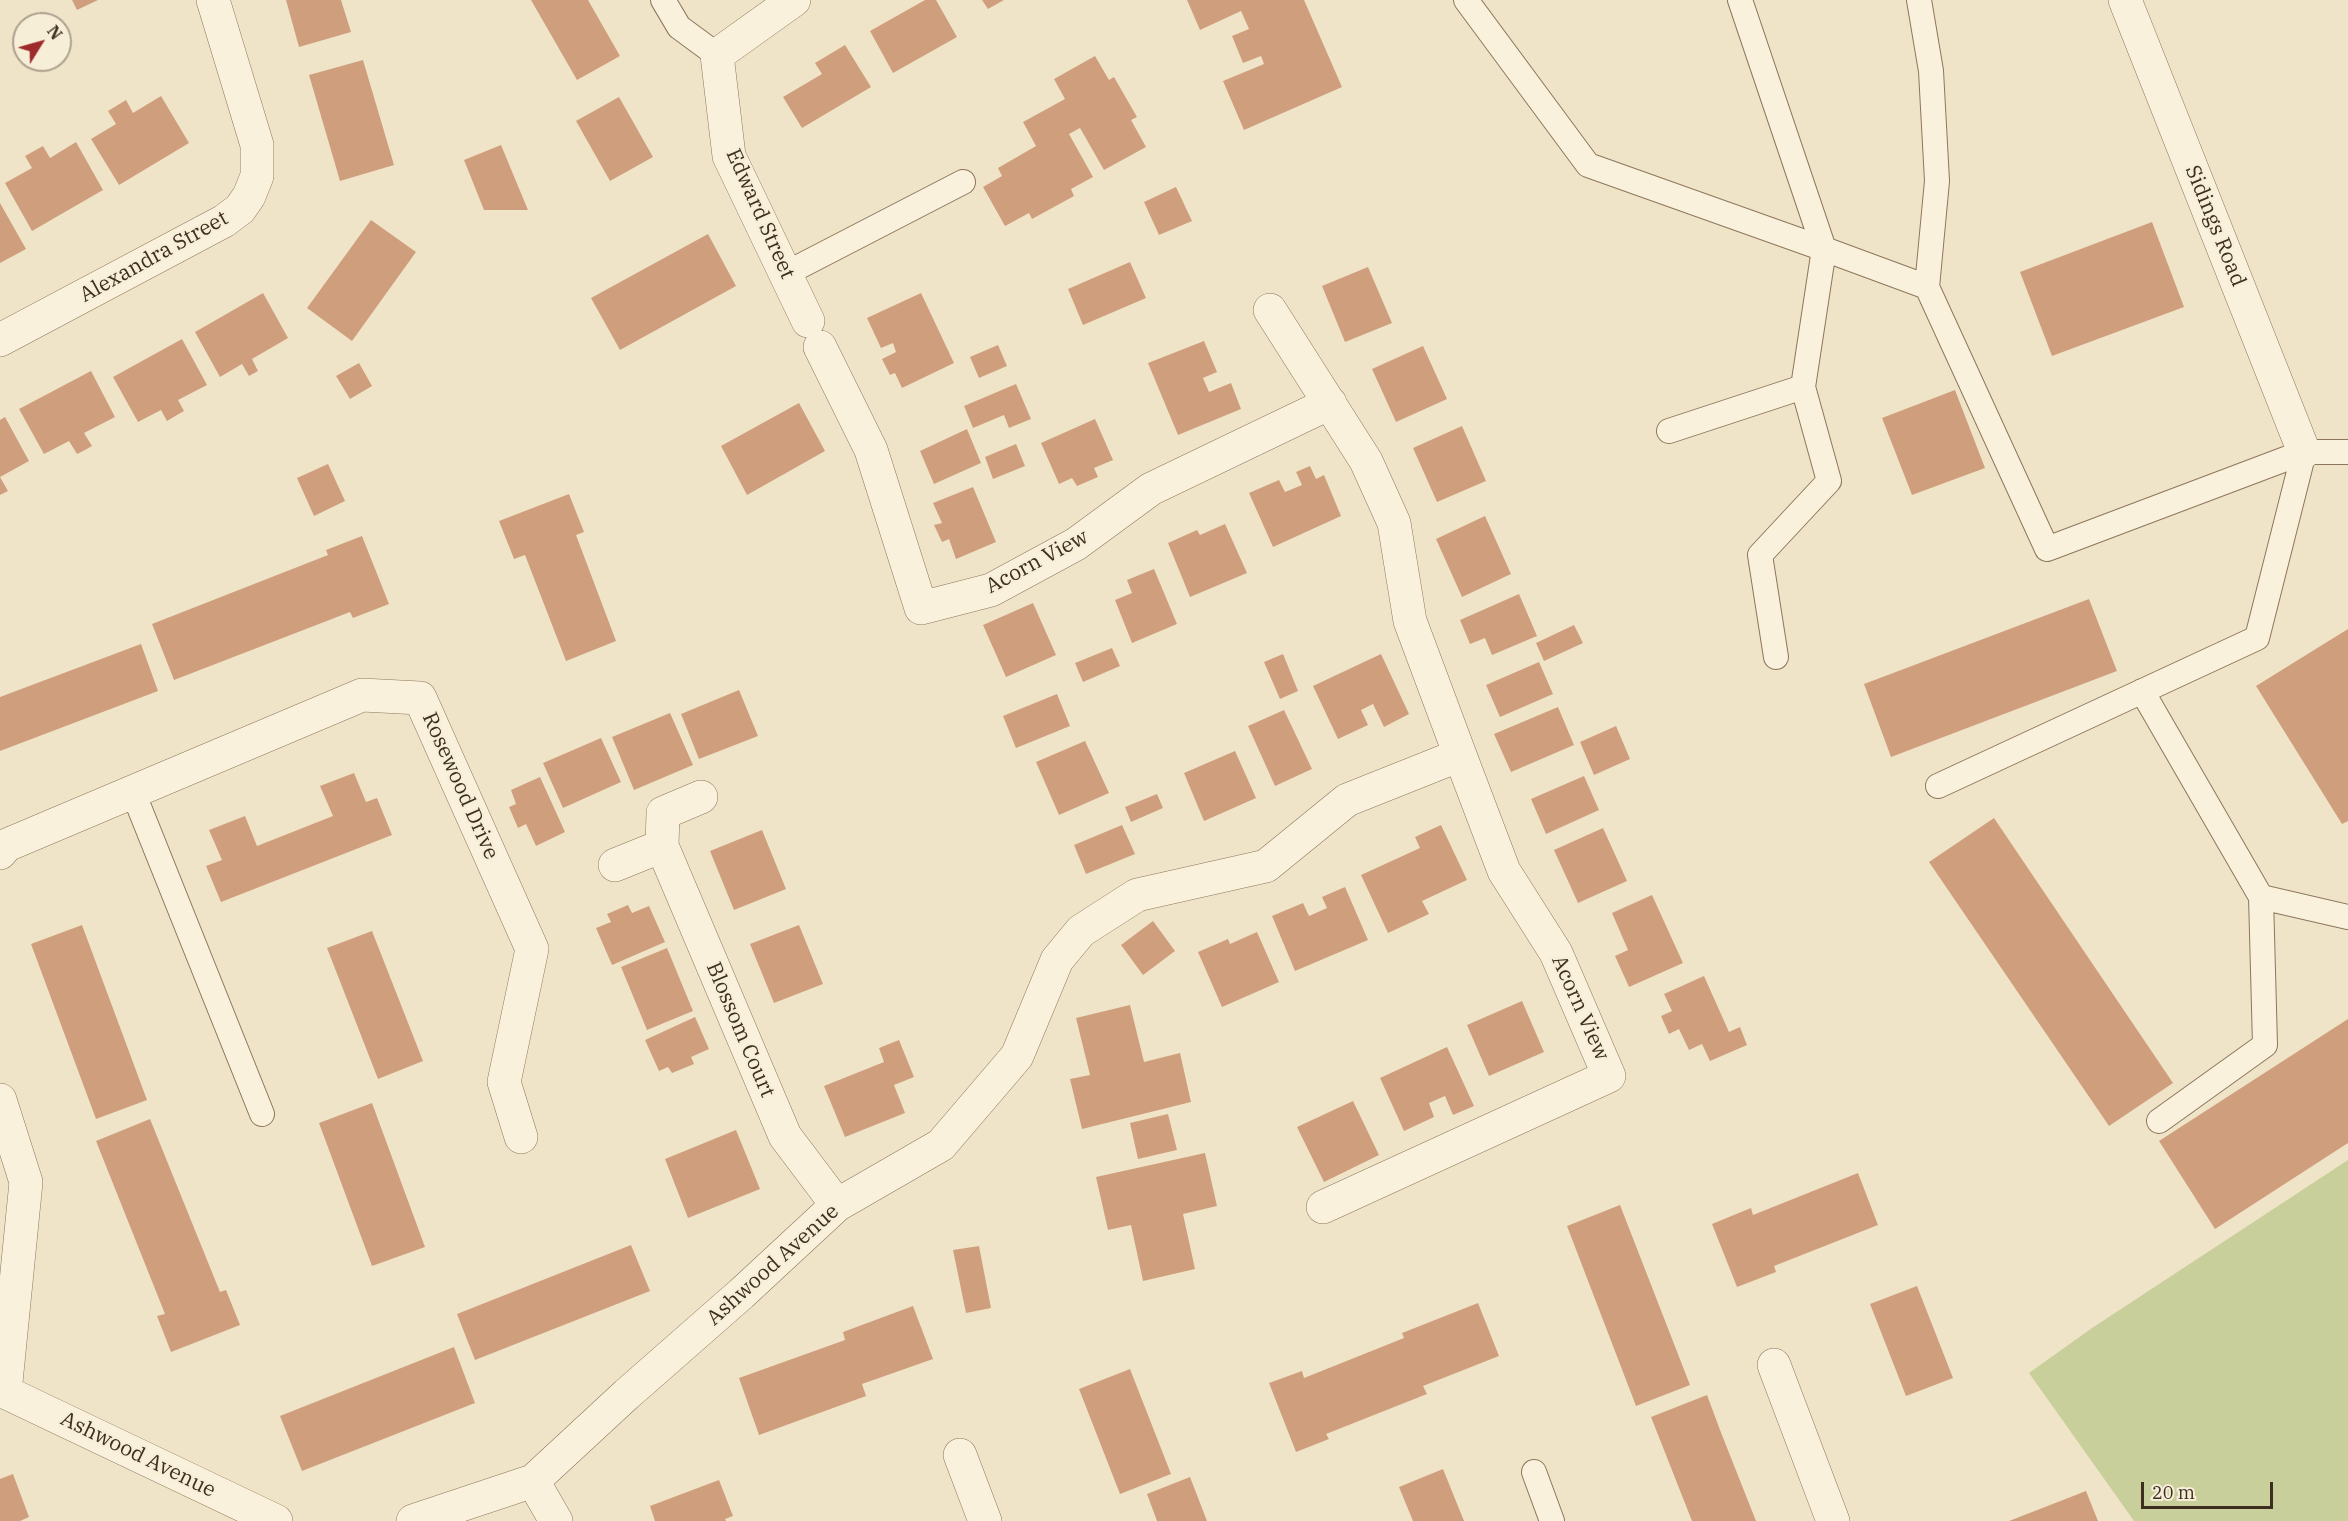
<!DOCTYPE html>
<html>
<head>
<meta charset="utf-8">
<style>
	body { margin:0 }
	#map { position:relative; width:2348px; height:1521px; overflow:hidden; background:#f0e4c8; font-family:"IBM Plex Serif",serif }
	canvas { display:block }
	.north { position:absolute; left:12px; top:12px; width:60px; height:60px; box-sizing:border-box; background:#f7eed8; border:2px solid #ada18e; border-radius:50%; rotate:53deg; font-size:16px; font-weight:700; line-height:24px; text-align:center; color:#3d2e20 }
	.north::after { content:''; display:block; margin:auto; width:21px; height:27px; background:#9e2a2b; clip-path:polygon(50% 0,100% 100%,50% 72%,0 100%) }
	.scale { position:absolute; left:2141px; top:1482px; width:132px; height:27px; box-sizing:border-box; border:3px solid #3d2e20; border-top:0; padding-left:8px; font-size:18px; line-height:21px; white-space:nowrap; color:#3d2e20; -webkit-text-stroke:4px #f7eed8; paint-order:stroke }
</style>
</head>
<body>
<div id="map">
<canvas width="2348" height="1521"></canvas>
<div class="north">N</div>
<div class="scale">20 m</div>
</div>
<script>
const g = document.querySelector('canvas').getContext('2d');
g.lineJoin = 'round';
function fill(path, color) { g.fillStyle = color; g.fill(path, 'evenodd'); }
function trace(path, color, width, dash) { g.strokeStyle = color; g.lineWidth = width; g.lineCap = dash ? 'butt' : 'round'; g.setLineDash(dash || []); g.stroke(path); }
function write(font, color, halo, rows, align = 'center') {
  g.font = font + ' "IBM Plex Serif",serif'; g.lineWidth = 4.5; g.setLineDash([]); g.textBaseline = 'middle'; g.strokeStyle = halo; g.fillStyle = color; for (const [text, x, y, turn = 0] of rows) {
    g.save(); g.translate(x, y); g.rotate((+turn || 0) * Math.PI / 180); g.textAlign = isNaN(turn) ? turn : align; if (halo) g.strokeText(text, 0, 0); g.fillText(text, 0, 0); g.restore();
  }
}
const green = new Path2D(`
	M 2348,1160 L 2348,1521 L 2134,1521 L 2029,1373 L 2092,1328 Z`);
const building = new Path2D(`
	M 72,0 L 98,0 L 77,10 Z
	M 286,0 L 341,0 L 351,32 L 299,47 Z
	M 531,0 L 588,0 L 620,56 L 577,80 Z
	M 925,0 L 936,0 L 957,37 L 893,73 L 870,31 Z
	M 982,0 L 1004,0 L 988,9 Z
	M 1187,0 L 1304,0 L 1342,87 L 1244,130 L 1223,81 L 1264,64 L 1261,56 L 1243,63 L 1232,36 L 1249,29 L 1241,11 L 1200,30 Z
	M 845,45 L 871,87 L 802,128 L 783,97 L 822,74 L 815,63 Z
	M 1095,56 L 1109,80 L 1114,77 L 1137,117 L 1131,120 L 1146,147 L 1104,170 L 1080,128 L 1069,134 L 1093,177 L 1071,189 L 1074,196 L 1032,219 L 1029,213 L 1005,226 L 983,187 L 1002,176 L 998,168 L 1036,146 L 1023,122 L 1065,99 L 1054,79 Z
	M 363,60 L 394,165 L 340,181 L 309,75 Z
	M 161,96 L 189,143 L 119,185 L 91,139 L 116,124 L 108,111 L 126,100 L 133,113 Z
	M 619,97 L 653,157 L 610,181 L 576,121 Z
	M 76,142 L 103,190 L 32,231 L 5,183 L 32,168 L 25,156 L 43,146 L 50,158 Z
	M 501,145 L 528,210 L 484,210 L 464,160 Z
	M 1176,187 L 1192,221 L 1159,235 L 1144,202 Z
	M 0,203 L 26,249 L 0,263 Z
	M 371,220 L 416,252 L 352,341 L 307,308 Z
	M 2152,222 L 2184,307 L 2052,356 L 2020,272 Z
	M 708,234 L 736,286 L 620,350 L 591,298 Z
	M 1130,262 L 1146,298 L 1083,325 L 1068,289 Z
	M 1368,267 L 1392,323 L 1345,342 L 1322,286 Z
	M 263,293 L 288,338 L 252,359 L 258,371 L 249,376 L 242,364 L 220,377 L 195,332 Z
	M 921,293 L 954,363 L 902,388 L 895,373 L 890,375 L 882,359 L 896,352 L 893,343 L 881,348 L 867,318 Z
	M 182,339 L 207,385 L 178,400 L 184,411 L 177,415 L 167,421 L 161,410 L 138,422 L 113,377 Z
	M 1204,341 L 1217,372 L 1203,378 L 1209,392 L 1231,383 L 1241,409 L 1178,435 L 1148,363 Z
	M 998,345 L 1007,366 L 979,378 L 970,357 Z
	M 1423,346 L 1447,399 L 1396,422 L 1372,369 Z
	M 359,363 L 372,386 L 350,399 L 336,376 Z
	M 91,371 L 115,417 L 84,433 L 92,446 L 85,450 L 77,454 L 69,441 L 44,454 L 19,409 Z
	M 1016,384 L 1031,419 L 1009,428 L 1004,415 L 973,428 L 964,406 Z
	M 1955,390 L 1985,468 L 1912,495 L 1882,418 Z
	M 799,403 L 825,451 L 747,495 L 721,446 Z
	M 5,417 L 29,461 L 0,477 L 8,491 L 0,495 L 0,420 Z
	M 1095,419 L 1113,460 L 1094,468 L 1098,477 L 1077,486 L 1072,478 L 1059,484 L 1041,443 Z
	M 1462,426 L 1486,481 L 1437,502 L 1413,448 Z
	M 967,429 L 981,463 L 934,484 L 920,451 Z
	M 1016,444 L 1025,466 L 993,479 L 985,457 Z
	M 328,464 L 345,501 L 314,516 L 297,478 Z
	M 1310,466 L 1316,479 L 1324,475 L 1341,516 L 1273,547 L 1249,493 L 1279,480 L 1285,492 L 1302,485 L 1296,472 Z
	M 973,487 L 996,542 L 956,559 L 949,539 L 942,542 L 934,525 L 942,523 L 933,503 Z
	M 569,494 L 584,532 L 576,535 L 616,641 L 566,661 L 525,555 L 514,559 L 499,521 Z
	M 1485,516 L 1511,574 L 1462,597 L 1436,539 Z
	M 1225,524 L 1247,573 L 1190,597 L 1168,543 L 1197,530 L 1200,535 Z
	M 362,536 L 389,604 L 353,618 L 350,612 L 174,680 L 152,624 L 328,555 L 326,550 Z
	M 1154,569 L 1177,624 L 1132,643 L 1115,600 L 1132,593 L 1127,580 Z
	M 1519,594 L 1537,636 L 1492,655 L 1485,638 L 1470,644 L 1460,620 Z
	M 2089,599 L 2117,671 L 1891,757 L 1864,684 Z
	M 1033,603 L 1056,655 L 1006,677 L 983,625 Z
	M 1574,625 L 1583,643 L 1544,661 L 1536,643 Z
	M 2348,629 L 2348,821 L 2342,824 L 2256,686 Z
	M 141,644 L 158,691 L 0,751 L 0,697 Z
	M 1112,648 L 1120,666 L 1083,682 L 1075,663 Z
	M 1283,654 L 1298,691 L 1280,699 L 1264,662 Z
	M 1381,654 L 1409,714 L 1384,727 L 1373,704 L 1361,710 L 1368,725 L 1338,739 L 1313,686 Z
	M 1539,662 L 1553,694 L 1500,717 L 1486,685 Z
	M 739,690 L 758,736 L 699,759 L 681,714 Z
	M 1057,694 L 1070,726 L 1016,748 L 1003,716 Z
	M 1558,707 L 1574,745 L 1511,772 L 1494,734 Z
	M 1284,710 L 1312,769 L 1275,786 L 1248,726 Z
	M 670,713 L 693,765 L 634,790 L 612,737 Z
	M 1616,726 L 1630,759 L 1594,775 L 1580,742 Z
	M 601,738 L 621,782 L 563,808 L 543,763 Z
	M 1085,741 L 1109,793 L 1059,815 L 1036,762 Z
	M 1235,751 L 1256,798 L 1204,821 L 1184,773 Z
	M 354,773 L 366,802 L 377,798 L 392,835 L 221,902 L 206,866 L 222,860 L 209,830 L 245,816 L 257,846 L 333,816 L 320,786 Z
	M 1584,776 L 1599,810 L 1546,834 L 1531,799 Z
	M 540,777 L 565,832 L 536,846 L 526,824 L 518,828 L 509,807 L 516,804 L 511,790 Z
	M 1157,794 L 1163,808 L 1131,822 L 1125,807 Z
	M 1994,818 L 2173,1083 L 2109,1126 L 1929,862 Z
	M 1122,825 L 1135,854 L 1086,874 L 1074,845 Z
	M 1441,825 L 1467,880 L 1422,901 L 1429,914 L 1388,933 L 1361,875 L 1420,848 L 1415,837 Z
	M 1603,828 L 1627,881 L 1578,903 L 1554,850 Z
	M 762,830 L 786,889 L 734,910 L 710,851 Z
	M 1345,887 L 1368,940 L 1295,971 L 1272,916 L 1303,903 L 1309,916 L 1327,908 L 1322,897 Z
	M 1652,895 L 1683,963 L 1629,987 L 1615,956 L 1628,950 L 1612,913 Z
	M 628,905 L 632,913 L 649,906 L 665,942 L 612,965 L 596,928 L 611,922 L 607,914 Z
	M 1153,921 L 1175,951 L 1143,975 L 1121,945 Z
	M 82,925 L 147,1100 L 96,1119 L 31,944 Z
	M 799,925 L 823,984 L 774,1003 L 750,944 Z
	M 372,931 L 423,1061 L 378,1079 L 327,948 Z
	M 1257,932 L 1279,982 L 1222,1007 L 1198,952 L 1228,939 L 1230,944 Z
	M 667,948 L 693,1011 L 647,1030 L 621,967 Z
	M 1704,976 L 1729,1032 L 1740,1027 L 1747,1045 L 1710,1061 L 1702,1044 L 1689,1050 L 1679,1029 L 1669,1034 L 1661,1016 L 1672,1011 L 1664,994 Z
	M 1522,1001 L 1544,1052 L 1489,1076 L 1467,1025 Z
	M 1130,1005 L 1144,1062 L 1180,1053 L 1191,1102 L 1082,1129 L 1070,1079 L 1090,1075 L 1076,1018 Z
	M 695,1017 L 709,1049 L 691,1057 L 694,1064 L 672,1073 L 668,1067 L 659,1071 L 645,1040 Z
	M 2348,1019 L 2348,1143 L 2215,1229 L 2159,1141 Z
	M 899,1040 L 914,1077 L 894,1085 L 905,1113 L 845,1137 L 824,1086 L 884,1062 L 879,1048 Z
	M 1447,1047 L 1474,1106 L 1453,1115 L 1445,1096 L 1429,1103 L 1434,1117 L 1404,1131 L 1380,1078 Z
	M 1353,1101 L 1379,1155 L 1324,1182 L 1297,1127 Z
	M 372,1103 L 425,1247 L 372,1266 L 319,1123 Z
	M 1168,1114 L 1177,1150 L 1138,1159 L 1130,1123 Z
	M 150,1119 L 220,1292 L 226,1290 L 240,1325 L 171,1352 L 157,1316 L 165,1314 L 96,1141 Z
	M 736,1130 L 760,1189 L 688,1218 L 665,1159 Z
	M 1205,1153 L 1217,1206 L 1183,1214 L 1195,1269 L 1143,1281 L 1131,1225 L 1108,1230 L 1096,1177 Z
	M 1858,1173 L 1878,1225 L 1774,1266 L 1776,1272 L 1737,1287 L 1712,1224 L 1751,1208 L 1753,1215 Z
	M 1620,1205 L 1690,1385 L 1636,1406 L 1567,1226 Z
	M 631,1245 L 650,1291 L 475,1360 L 457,1314 Z
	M 979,1246 L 991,1308 L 966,1313 L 953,1250 Z
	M 1917,1286 L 1953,1378 L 1906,1396 L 1870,1304 Z
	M 1478,1303 L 1499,1356 L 1423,1386 L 1427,1394 L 1326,1434 L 1329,1439 L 1296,1452 L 1269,1383 L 1302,1371 L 1304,1378 L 1404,1338 L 1402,1333 Z
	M 913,1306 L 933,1359 L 862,1384 L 866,1396 L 759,1435 L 739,1378 L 845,1340 L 843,1332 Z
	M 454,1347 L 475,1403 L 302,1471 L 280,1416 Z
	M 1130,1369 L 1171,1474 L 1120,1494 L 1079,1389 Z
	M 1707,1395 L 1720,1430 L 1756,1521 L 1692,1521 L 1651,1417 Z
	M 1443,1469 L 1464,1521 L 1413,1521 L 1399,1487 Z
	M 13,1474 L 29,1517 L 20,1521 L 0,1521 L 0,1479 Z
	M 1190,1477 L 1207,1521 L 1157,1521 L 1147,1494 Z
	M 719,1480 L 733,1516 L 725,1519 L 726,1521 L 655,1521 L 650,1506 Z
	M 2086,1491 L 2098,1521 L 2009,1521 Z`);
const lane = new Path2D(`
	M 663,0 L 679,27 L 717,55
	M 1466,0 L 1588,165 L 1824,249 L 1803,387 L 1829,481 L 1760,555 L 1776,657
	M 1740,0 L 1824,249 L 1927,287 L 2047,549 L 2304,452 L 2348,452
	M 1919,0 L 1931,71 L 1937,181 L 1927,287
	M 785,274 L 963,182
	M 1669,431 L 1803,387
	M 2142,691 L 2261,897 L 2348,917
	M 1938,786 L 2257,638 L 2304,452
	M 133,792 L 262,1114
	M 2159,1121 L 2265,1045 L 2261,897
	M 1534,1472 L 1552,1521`);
const street = new Path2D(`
	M 794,0 L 717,55 L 729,156 L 808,321
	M 2125,0 L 2304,452
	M 1270,310 L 1366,461 L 1394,523 L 1410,621 L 1460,755
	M 0,340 L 224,221 L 240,209 L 249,196 L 257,176 L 257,145 L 213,0
	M 820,347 L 871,450 L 921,608 L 991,590 L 1076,544 L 1151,489 L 1330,403
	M 701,797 L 663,813 L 662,846 L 785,1136 L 837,1205
	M 0,853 L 7,845 L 362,695 L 420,698 L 532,949 L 504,1082 L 521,1137
	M 615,865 L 662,846
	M 0,1100 L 26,1182 L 5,1392
	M 1774,1365 L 1833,1521
	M 0,1392 L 5,1392 L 276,1521
	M 960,1455 L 985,1521
	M 533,1481 L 556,1521
	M 413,1521 L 533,1481 L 627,1394 L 741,1294 L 837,1205 L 941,1145 L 1017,1056 L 1057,960 L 1081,931 L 1137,895 L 1266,866 L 1347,800 L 1460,755 L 1504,871 L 1556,953 L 1609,1076 L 1323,1207`);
const streetNames = [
	["Edward Street",760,214,66],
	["Sidings Road",2215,226,68],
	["Alexandra Street",154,257,-29],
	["Acorn View",1037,562,-28],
	["Rosewood Drive",460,786,66],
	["Acorn View",1580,1008,66],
	["Blossom Court",740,1030,67],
	["Ashwood Avenue",773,1265,-42],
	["Ashwood Avenue",138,1455,26]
];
fill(green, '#c9cf9b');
fill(building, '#cf9f7d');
trace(lane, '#8d765c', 26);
trace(street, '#8d765c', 34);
trace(lane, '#faf1dc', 24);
trace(street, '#faf1dc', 33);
write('21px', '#3d2e20', '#f7eed8', streetNames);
</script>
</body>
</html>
